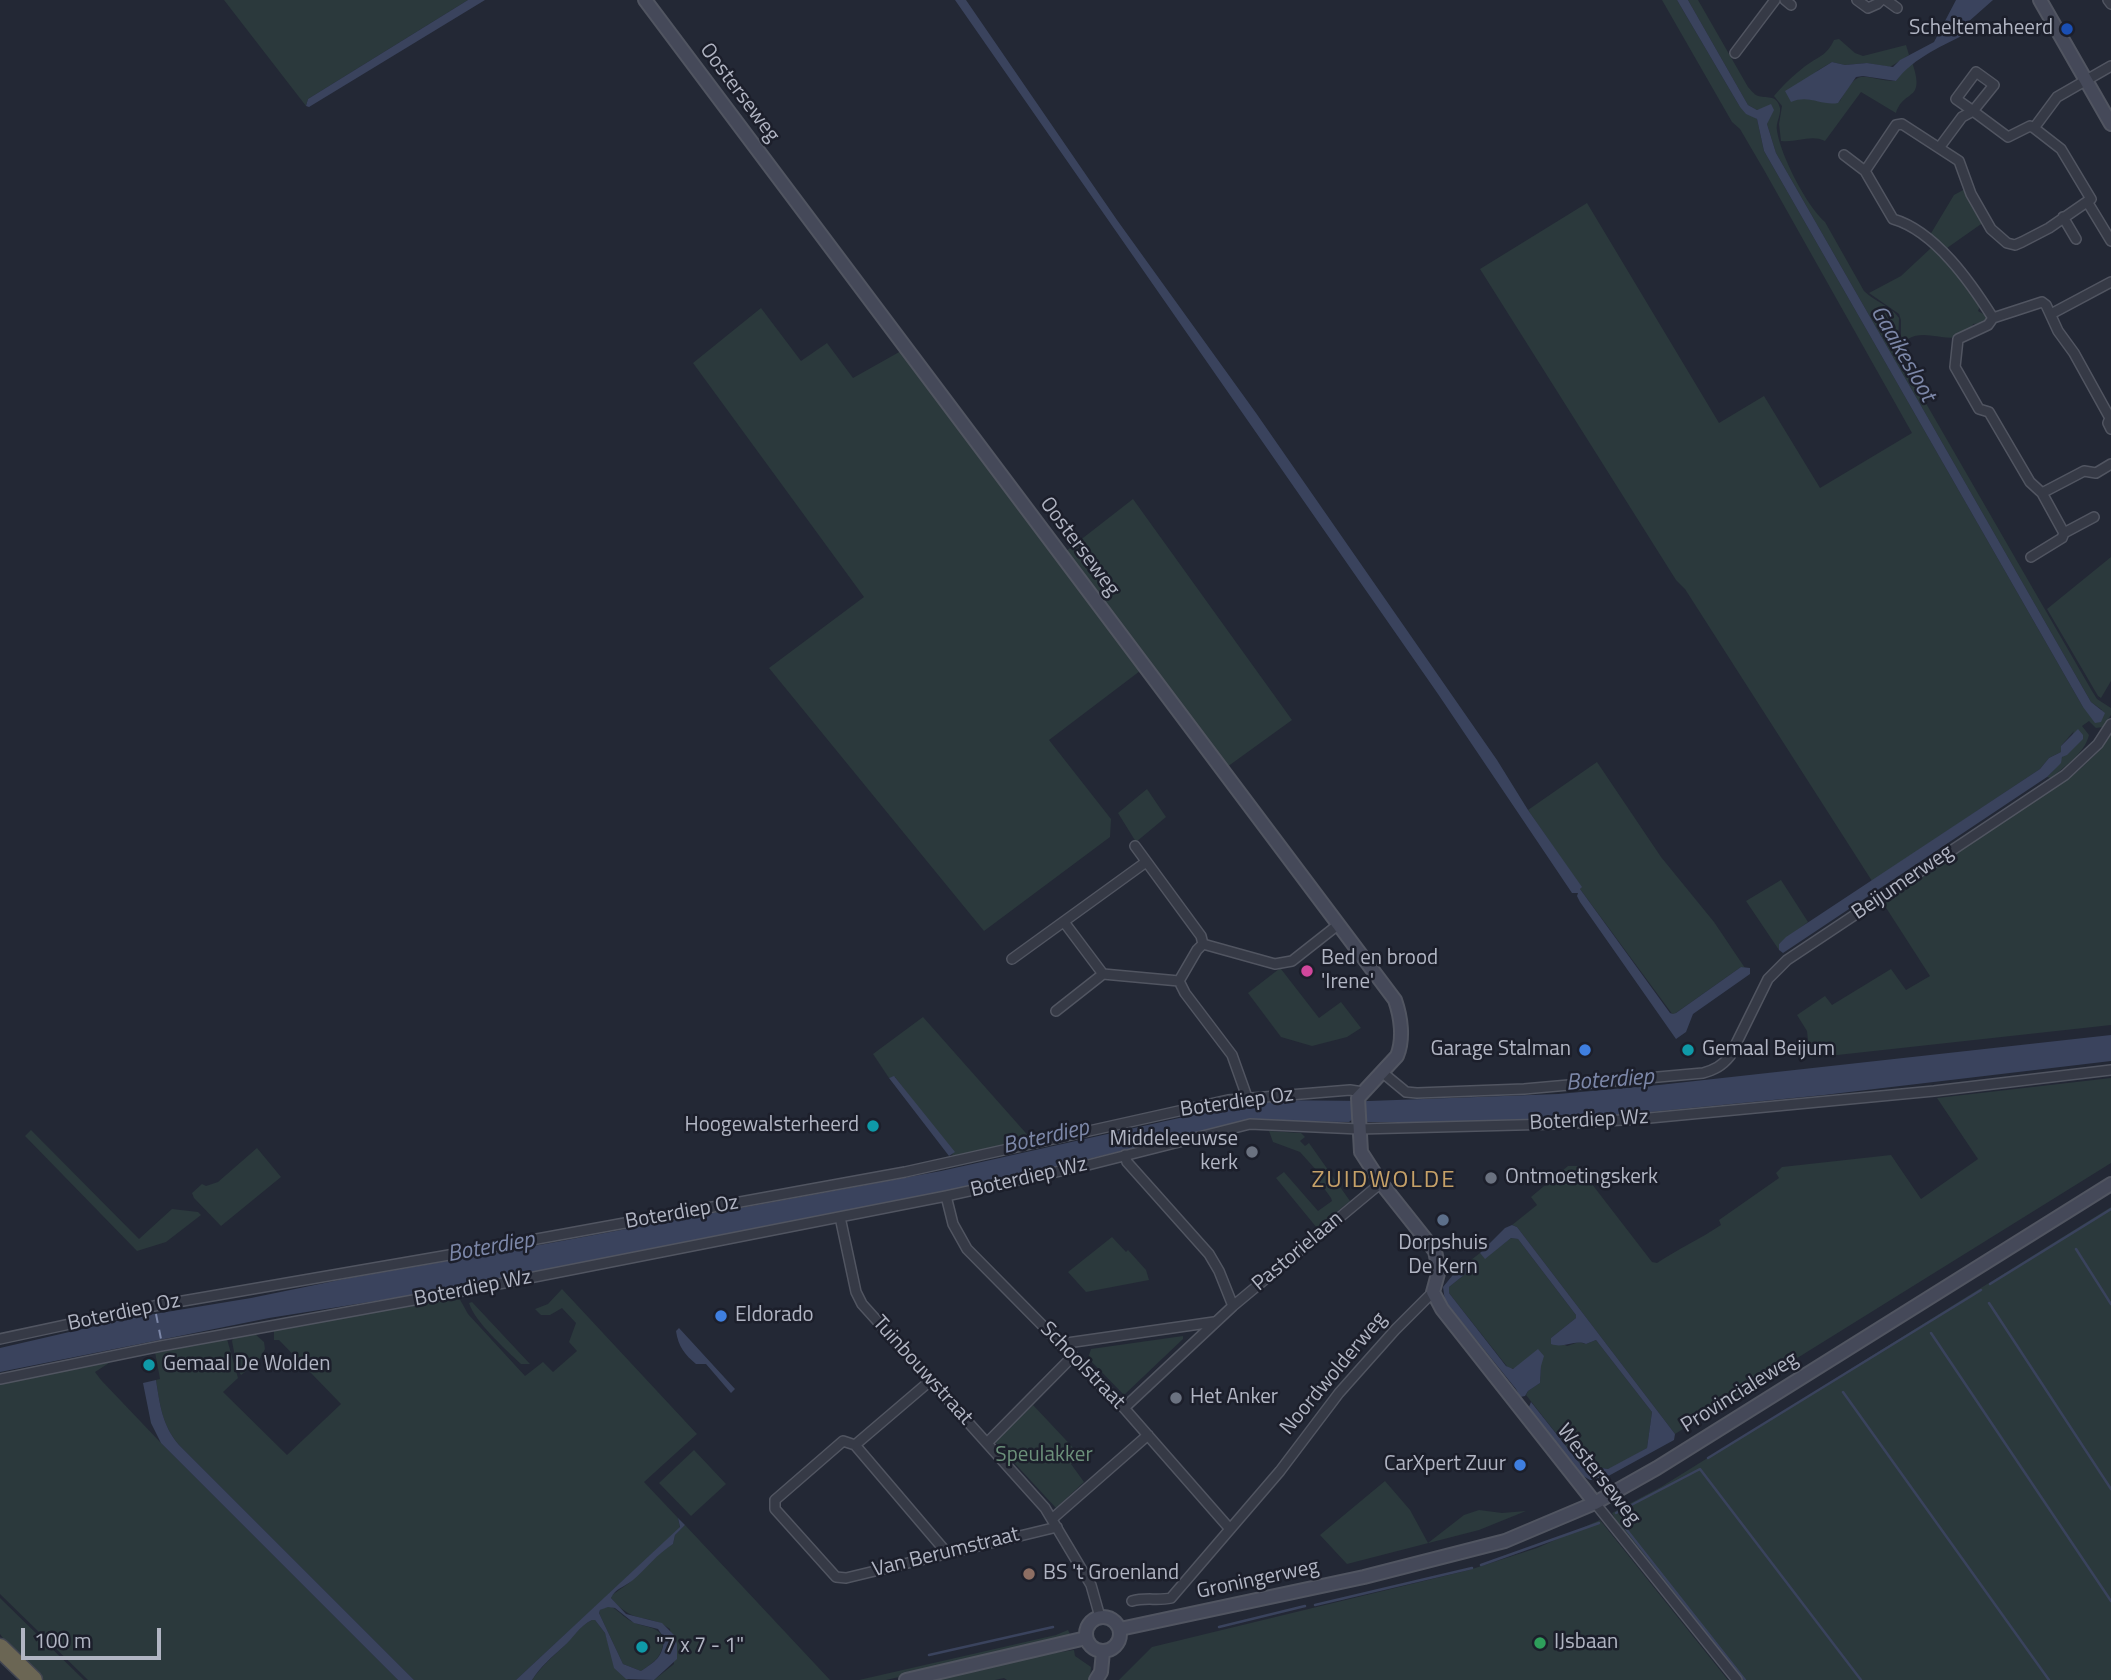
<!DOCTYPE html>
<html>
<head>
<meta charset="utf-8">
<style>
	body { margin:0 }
	#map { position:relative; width:2111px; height:1680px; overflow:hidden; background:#232835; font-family:"Titillium Web",sans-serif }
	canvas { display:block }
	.scale { position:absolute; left:21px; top:1628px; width:140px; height:32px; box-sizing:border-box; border:4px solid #b1b5c3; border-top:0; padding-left:9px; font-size:21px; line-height:24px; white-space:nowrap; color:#b1b5c3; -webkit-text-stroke:5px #1c1f2b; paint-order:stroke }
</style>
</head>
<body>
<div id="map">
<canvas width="2111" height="1680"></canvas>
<div class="scale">100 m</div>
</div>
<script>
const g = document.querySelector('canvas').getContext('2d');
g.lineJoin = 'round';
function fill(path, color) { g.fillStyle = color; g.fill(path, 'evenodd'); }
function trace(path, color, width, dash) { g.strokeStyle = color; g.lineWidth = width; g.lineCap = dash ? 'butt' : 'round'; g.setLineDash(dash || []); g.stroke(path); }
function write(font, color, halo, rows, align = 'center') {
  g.font = font + ' "Titillium Web",sans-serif'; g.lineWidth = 5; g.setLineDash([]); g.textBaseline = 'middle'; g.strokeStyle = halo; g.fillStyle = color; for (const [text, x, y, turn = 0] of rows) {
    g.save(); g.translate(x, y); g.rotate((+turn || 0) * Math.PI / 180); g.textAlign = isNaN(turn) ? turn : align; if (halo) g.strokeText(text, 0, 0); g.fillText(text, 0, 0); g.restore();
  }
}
const green = new Path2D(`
	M 224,0 L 468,0 L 308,99 L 306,106 Z
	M 1662,0 L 1677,0 L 1740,107 L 1757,119 L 1764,151 L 2083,707 L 2102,710 L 2091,702 L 1776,153 L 1767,124 L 1769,117 L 1764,108 L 1757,110 L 1748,105 L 1688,0 L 1698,0 L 1748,87 C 1750,89 1754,94 1756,95 C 1764,99 1775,94 1779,105 C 1783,113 1775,122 1777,131 C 1781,156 1806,205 1825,222 L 1864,291 C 1875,302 1890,305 1899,318 L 1898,350 L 1901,360 L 2092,691 L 2097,699 L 2111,708 L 2111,715 L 2103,727 L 2096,728 L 2089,721 L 2082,726 L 2089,735 C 2085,753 2064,767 2051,778 L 2047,777 C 2061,765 2067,747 2074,731 L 2061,746 L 2061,752 L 2049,758 L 2040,769 L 1872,881 L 1685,589 L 1676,580 L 1480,269 L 1587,203 L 1719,423 L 1764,396 L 1820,488 L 1912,433 L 1764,170 L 1740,129 L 1732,122 Z
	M 1839,39 L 1855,53 L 1863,56 L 1906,45 L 1909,55 L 1890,67 L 1867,63 L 1845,65 L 1832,62 L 1817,71 L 1800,98 C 1814,99 1827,104 1840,101 C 1860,64 1862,80 1896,81 L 1903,70 L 1912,62 C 1926,103 1904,88 1896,113 L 1861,92 L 1825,141 C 1811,134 1797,143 1781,141 L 1779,124 L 1782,106 L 1774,96 C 1782,86 1794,75 1804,67 C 1817,57 1827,56 1834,40 Z
	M 1965,189 L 1984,222 L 1947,248 L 1930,235 L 1954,195 Z
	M 1931,248 L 1934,248 L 1960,275 L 1958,277 L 1968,287 L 1967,290 L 1976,297 L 1974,300 L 1980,306 L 1978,311 L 1987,316 L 1985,323 L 1973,324 L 1972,327 L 1961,332 L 1961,336 C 1943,342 1925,329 1908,339 L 1907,353 L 1901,353 L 1901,320 L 1899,314 L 1869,293 L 1901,276 Z
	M 761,308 L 801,361 L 827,343 L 853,378 L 901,351 L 1140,671 L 1049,740 L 1111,819 L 1110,837 L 984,931 L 769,668 L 864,597 L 693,363 Z
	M 1133,499 L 1292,720 L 1227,767 L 1065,552 Z
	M 2111,557 L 2111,681 L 2101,698 L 2098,696 L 2047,609 Z
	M 2111,728 L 2111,1025 L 1810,1058 L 1807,1031 L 1797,1015 L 1825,996 L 1832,1005 L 1891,969 L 1906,990 L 1930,976 L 1883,903 L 2078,771 L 2098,752 Z
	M 1597,762 L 1661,857 L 1714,922 L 1745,968 L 1741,967 L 1673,1015 L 1580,889 L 1581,887 L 1528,810 Z
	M 1147,789 L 1166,817 L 1136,842 L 1118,813 Z
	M 1781,880 L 1808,922 L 1779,944 L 1779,950 L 1746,901 Z
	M 1279,969 L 1281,969 L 1319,1018 L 1341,1002 L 1361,1028 L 1347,1037 L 1312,1046 L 1281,1037 L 1248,993 Z
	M 923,1017 L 1032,1140 L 954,1158 L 952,1155 L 953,1154 L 895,1077 L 889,1078 L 873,1054 Z
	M 2111,1078 L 2111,1163 L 1675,1434 L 1517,1227 L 1512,1225 L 1537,1205 L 1531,1197 L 1568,1166 L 1578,1166 L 1652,1262 L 1657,1263 C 1678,1249 1700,1239 1721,1225 L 1719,1220 L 1779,1178 L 1776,1173 L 1782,1167 L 1891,1155 L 1921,1199 L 1978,1159 L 1937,1098 Z
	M 31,1130 L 139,1239 L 172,1209 L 198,1212 L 201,1215 L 166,1242 L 137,1251 L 25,1136 Z
	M 1269,1131 L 1301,1133 L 1305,1137 L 1300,1141 L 1305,1146 L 1309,1143 L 1350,1201 L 1317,1228 L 1276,1178 L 1284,1172 L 1318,1211 L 1332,1201 L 1331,1198 L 1318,1180 L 1317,1171 L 1300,1152 L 1273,1142 Z
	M 257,1148 L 281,1177 L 221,1226 L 194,1198 L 192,1193 L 202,1184 L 206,1186 L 218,1182 Z
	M 2111,1207 L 2111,1680 L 1741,1680 L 1620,1528 L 1612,1513 L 1661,1487 Z
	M 1112,1237 L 1126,1252 L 1128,1250 L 1146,1270 L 1149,1280 L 1086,1292 L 1068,1272 Z
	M 1511,1238 L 1518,1239 L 1576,1315 L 1576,1318 L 1551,1338 L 1567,1346 L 1579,1342 L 1586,1344 L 1596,1340 L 1652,1412 L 1647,1448 L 1614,1467 L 1608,1469 L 1581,1465 L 1526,1395 L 1528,1391 L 1540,1383 L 1541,1366 L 1509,1369 L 1449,1293 L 1449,1287 L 1469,1271 L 1473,1264 L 1471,1260 L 1480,1253 L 1485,1258 Z
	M 562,1289 L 697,1434 L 644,1482 L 678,1518 L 680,1528 L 516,1680 L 414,1680 L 179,1445 C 162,1425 160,1405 156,1380 L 160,1379 L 155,1352 L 227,1339 L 238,1378 L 223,1392 L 287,1455 L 341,1404 L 279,1340 L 274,1340 L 274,1329 L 458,1296 L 468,1314 L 525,1376 L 543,1362 L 553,1372 L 577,1351 L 569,1342 L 576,1323 L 562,1308 L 550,1315 L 541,1315 L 535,1309 L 548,1304 Z
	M 472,1302 L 530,1364 L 521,1364 C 505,1349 475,1322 469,1303 Z
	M 255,1334 L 264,1342 L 265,1349 L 258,1362 L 241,1375 L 237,1368 L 232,1341 L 233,1338 Z
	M 1183,1336 L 1183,1339 L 1124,1395 L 1088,1358 L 1091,1349 Z
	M 112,1361 L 95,1372 L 101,1380 L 161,1443 L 398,1680 L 88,1680 L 0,1594 L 0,1383 Z
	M 1033,1405 L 1080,1455 L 1071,1464 L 1084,1482 L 1056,1508 L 995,1442 Z
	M 694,1450 L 726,1484 L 691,1516 L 659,1483 Z
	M 1385,1481 L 1410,1510 L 1428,1543 L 1464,1515 L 1479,1510 L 1502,1513 L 1526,1511 L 1479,1530 L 1347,1564 L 1320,1535 Z
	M 1600,1520 L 1728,1680 L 1119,1680 L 1152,1647 L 1469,1570 L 1537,1548 Z
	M 685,1525 L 830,1680 L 654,1680 L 674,1664 L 670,1629 C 647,1612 634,1626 611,1598 L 612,1595 L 629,1583 L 664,1549 L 673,1544 L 675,1535 Z
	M 0,1598 L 84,1680 L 44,1680 L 10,1648 L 0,1634 Z
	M 608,1606 C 618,1608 623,1618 633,1622 C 645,1628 656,1625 664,1638 C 662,1657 656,1661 641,1671 L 623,1664 L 599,1613 L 600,1610 Z
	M 592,1620 L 595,1620 L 605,1633 L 609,1645 L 628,1680 L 532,1680 C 542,1666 551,1658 563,1647 C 573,1638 579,1626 592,1620 Z
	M 1068,1630 L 1070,1634 L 1038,1645 L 886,1680 L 859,1680 L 1056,1635 Z
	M 1074,1650 L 1075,1656 L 1091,1667 L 1090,1680 L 1007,1680 L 1004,1678 L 995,1680 L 927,1680 L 1028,1657 Z`);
const water = new Path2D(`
	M 468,0 L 485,0 L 309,107 L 306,106 L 308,99 Z
	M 955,0 L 966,0 L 1117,220 L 1256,413 L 1497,760 L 1528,810 L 1582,887 L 1580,889 L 1670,1013 L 1673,1014 L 1676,1013 L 1741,967 L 1750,968 L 1750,974 L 1693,1014 L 1686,1032 L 1676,1039 L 1580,902 L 1577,896 L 1578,893 L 1572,893 L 1438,694 Z
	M 1677,0 L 1688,0 L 1748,105 L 1757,110 L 1771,104 L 1774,110 L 1767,124 L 1776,153 L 2091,702 L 2105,713 L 2101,722 L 2095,723 L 2083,707 L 1764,151 L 1757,119 L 1746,114 L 1740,107 Z
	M 1956,0 L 1993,0 L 1967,23 L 1969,32 C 1943,46 1914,57 1896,81 L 1863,76 L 1856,77 L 1838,103 C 1821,106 1809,94 1791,102 L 1785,91 L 1832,62 L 1845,65 L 1867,63 L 1893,67 L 1900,60 L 1934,42 Z
	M 2078,729 L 2083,735 L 2083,739 L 2067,755 L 2062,757 L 2061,763 L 2047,777 L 1783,953 L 1779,950 L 1779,944 L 1786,937 L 2040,769 L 2049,758 L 2061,752 L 2061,746 Z
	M 2111,1035 L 2111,1061 L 1824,1095 L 1609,1116 L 1496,1123 L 1368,1122 L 1354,1118 L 1349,1122 L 1250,1121 L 969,1187 L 570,1267 L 470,1286 L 269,1318 L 0,1372 L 0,1348 L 130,1318 L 251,1298 L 349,1278 L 545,1244 L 941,1171 L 1260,1100 L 1369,1101 L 1558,1094 L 1659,1085 Z
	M 894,1076 L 955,1152 L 949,1156 L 889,1078 Z
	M 1512,1225 L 1517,1227 L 1675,1434 L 1674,1440 L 1603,1479 L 1590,1480 L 1583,1476 L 1534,1415 L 1529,1407 L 1531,1402 L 1581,1465 L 1608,1469 L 1647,1448 L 1652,1412 L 1596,1340 L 1586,1344 C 1574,1339 1564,1349 1551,1344 L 1551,1338 L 1576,1318 L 1576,1315 L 1518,1239 L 1511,1238 L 1485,1259 L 1480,1253 L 1505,1228 Z
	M 1466,1259 L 1472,1261 L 1473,1264 L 1469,1271 L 1449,1287 L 1449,1293 L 1506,1366 L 1513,1369 L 1538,1349 L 1544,1356 L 1541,1366 L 1540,1383 L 1528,1391 L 1525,1396 L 1520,1397 L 1516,1389 L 1445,1301 L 1443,1287 Z
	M 679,1328 L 735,1389 L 731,1393 L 706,1364 L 696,1364 C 685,1355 678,1346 676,1331 Z
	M 156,1380 C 160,1405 162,1425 179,1445 L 414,1680 L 398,1680 L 161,1443 L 151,1423 L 143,1383 Z
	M 678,1518 L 685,1525 L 675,1535 L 673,1544 C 657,1554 647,1568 633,1580 C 625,1587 615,1588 611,1598 L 626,1614 L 662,1623 L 674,1635 L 677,1644 L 677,1659 L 654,1680 L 626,1679 L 614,1668 L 605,1633 L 595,1620 L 592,1620 C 579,1626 573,1639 563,1647 C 551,1658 541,1666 532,1680 L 516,1680 L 680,1527 ZM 608,1607 L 615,1608 L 634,1623 L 658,1629 L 664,1638 C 663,1657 656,1661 641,1671 L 623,1664 L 599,1613 L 600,1610 Z`);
const stream = new Path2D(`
	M 2076,1249 L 2111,1304
	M 1990,1284 L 2111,1209
	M 1989,1303 L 2111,1489
	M 1931,1333 L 2111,1601
	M 1843,1392 L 2049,1680
	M 1708,1458 L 1981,1290
	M 1616,1513 L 1700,1469 L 1861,1680
	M 1626,1529 L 1745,1680
	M 1481,1565 L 1599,1523
	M 1315,1605 L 1472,1568
	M 1219,1627 L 1305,1606
	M 929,1655 L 1053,1627`);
const ferry = new Path2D(`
	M 156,1314 L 161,1339`);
const street = new Path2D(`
	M 1785,0 L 1791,5
	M 1857,0 L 1868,8 L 1877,4 L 1881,0
	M 1886,0 L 1897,8
	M 2108,0 L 2111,4
	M 1735,53 L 1775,0
	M 1976,72 L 1994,85 L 1973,111 L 1956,99 Z
	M 1939,148 L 1959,161 L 1971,194 L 1991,229 L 2007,243 L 2015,245 L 2022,242 L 2049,228 L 2091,199 L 2061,149 L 2034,128
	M 1844,155 L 1865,171 L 1896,125 L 1902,124 L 1939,148 L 1962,117 L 1973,111 L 2008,137 L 2030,126 L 2034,128 L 2057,97 L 2111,66
	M 1865,171 L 1893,219 C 1935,231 1971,283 1993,318
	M 2088,203 L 2111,241
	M 2063,217 L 2076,239
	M 2051,314 L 2111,282
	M 2042,493 L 2084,471 L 2096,473 L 2111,464
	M 2064,533 L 2042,493 L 2030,482 L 1989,412 L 1979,409 L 1955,367 L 1958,339 L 1988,325 L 1993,318 L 2042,302 L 2046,305 L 2058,331 L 2074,353 L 2110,418 L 2108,423 L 2111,429
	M 2031,557 L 2062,538 L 2064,533 L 2094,517
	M 1135,846 L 1201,936 L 1203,944
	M 1064,922 L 1103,974
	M 1203,944 L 1275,964 L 1292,961 L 1339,924
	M 1012,959 L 1146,862
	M 1179,981 L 1185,993 L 1232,1055 L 1247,1097
	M 1056,1011 L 1103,974 L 1179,981 L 1197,950 L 1203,944
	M 1383,1073 L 1406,1092 L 1417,1093 L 1524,1089 L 1703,1073 C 1714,1070 1722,1066 1730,1056 L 1768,979 L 1787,960 L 2065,775 L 2098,744 L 2111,724
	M 1125,1155 L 1127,1162 L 1209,1254 L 1219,1271 L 1233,1306
	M 946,1196 L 953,1224 L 967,1249 L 1124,1408 L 1230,1529
	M 840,1217 L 856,1292 L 862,1304 L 1045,1508 L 1091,1585 L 1100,1617
	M 0,1339 L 154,1306 L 449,1255 L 905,1172 L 1228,1100 L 1350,1090 L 1363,1092
	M 1060,1344 L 1214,1322
	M 0,1379 L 161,1346 L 463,1291 L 946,1196 L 1088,1165 L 1250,1124 L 1359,1129 L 1555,1124 L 1639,1119 L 1934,1091 L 2111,1070
	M 930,1381 L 855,1445 L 843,1441 L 775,1500 L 775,1509 L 836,1577 L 846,1578 L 1057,1527
	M 1124,1408 L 1233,1306 L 1381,1183
	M 987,1443 L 1073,1356
	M 855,1445 L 947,1553
	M 1595,1503 L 1737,1680
	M 1052,1519 L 1148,1435
	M 1132,1601 C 1145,1597 1158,1601 1171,1598 L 1280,1471 L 1339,1393 L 1395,1330 L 1433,1292`);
const secondary = new Path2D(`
	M 645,0 L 1395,1000 C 1401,1017 1404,1039 1397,1056 L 1358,1098 L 1361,1152 L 1381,1183 L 1435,1251 L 1439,1270 L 1433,1292 L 1442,1309 L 1595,1503
	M 2040,0 L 2111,124
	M1086 1634a17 17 0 1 1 34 0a17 17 0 1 1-34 0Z
	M 1120,1629 L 1364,1577 L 1505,1541 L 1595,1503 L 1657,1468 L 2111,1184
	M 906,1680 L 1086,1638
	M 1096,1680 L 1101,1672 L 1103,1652`);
const highway = new Path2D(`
	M 0,1648 L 33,1680`);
const markers = [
	[2067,29,7,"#1a4fb4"],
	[1307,971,7,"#d1479c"],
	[1585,1050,7,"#3f7fe0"],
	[1688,1050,7,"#0f9aa8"],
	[873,1126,7,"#0f9aa8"],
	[1252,1152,7,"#6b7280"],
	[1491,1178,7,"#6b7280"],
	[1443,1220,7,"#5c6f8a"],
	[721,1316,7,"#3f7fe0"],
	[149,1365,7,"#0f9aa8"],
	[1176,1398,7,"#6b7280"],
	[1520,1465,7,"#3f7fe0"],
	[1029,1574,7,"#8d6e63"],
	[1540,1643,7,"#2e9e5b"],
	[642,1647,7,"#0f9aa8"]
];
const poiNames = [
	["Scheltemaheerd",2053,29,"right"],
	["Bed en brood",1321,959],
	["'Irene'",1321,983],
	["Garage Stalman",1571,1050,"right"],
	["Gemaal Beijum",1702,1050],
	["Hoogewalsterheerd",859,1126,"right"],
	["Middeleeuwse",1238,1140,"right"],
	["kerk",1238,1164,"right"],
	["Ontmoetingskerk",1505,1178],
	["Dorpshuis",1443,1244,"center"],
	["De Kern",1443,1268,"center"],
	["Eldorado",735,1316],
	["Gemaal De Wolden",163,1365],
	["Het Anker",1190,1398],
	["CarXpert Zuur",1506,1465,"right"],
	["BS 't Groenland",1043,1574],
	["IJsbaan",1554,1643],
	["\"7 x 7 - 1\"",656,1647]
];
const streetNames = [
	["Oosterseweg",739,93,53],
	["Oosterseweg",1079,547,53],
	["Beijumerweg",1903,883,-34],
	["Boterdiep Oz",1237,1103,-8],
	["Boterdiep Wz",1589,1121,-3],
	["Boterdiep Wz",1029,1178,-13],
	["Boterdiep Oz",682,1213,-10],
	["Pastorielaan",1298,1252,-40],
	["Boterdiep Wz",473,1289,-11],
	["Boterdiep Oz",124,1313,-12],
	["Schoolstraat",1082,1366,46],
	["Tuinbouwstraat",922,1371,48],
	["Noordwolderweg",1334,1374,-50],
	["Provincialeweg",1740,1393,-32],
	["Westerseweg",1598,1475,52],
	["Van Berumstraat",946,1553,-14],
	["Groningerweg",1258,1580,-12]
];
const parkNames = [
	["Speulakker",1044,1456]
];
const waterNames = [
	["Gaaikesloot",1902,354,60],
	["Boterdiep",1610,1081,-4],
	["Boterdiep",1046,1138,-13],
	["Boterdiep",491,1248,-10]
];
const quarterNames = [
	["ZUIDWOLDE",1384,1181]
];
fill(green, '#2b393c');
fill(water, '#3a435d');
trace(stream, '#3a435d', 2.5);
trace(ferry, '#7c87a8', 2, [9, 7]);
trace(street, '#515561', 12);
trace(secondary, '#515561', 16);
trace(highway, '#414551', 21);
trace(street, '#363a46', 9);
trace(secondary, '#454959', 12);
trace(highway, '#6b6654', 18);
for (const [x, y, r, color] of markers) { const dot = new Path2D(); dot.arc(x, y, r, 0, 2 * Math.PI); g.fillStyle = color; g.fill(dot); trace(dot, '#1c1f2b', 2.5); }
write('21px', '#b1b5c3', '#1c1f2b', poiNames, 'left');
write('21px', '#b1b5c3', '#1c1f2b', streetNames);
write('21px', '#6b907a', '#1c1f2b', parkNames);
write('italic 23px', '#7c87a8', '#1c1f2b', waterNames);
g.letterSpacing = '2px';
write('24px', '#c6a168', '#1c1f2b', quarterNames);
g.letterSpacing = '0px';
</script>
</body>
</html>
